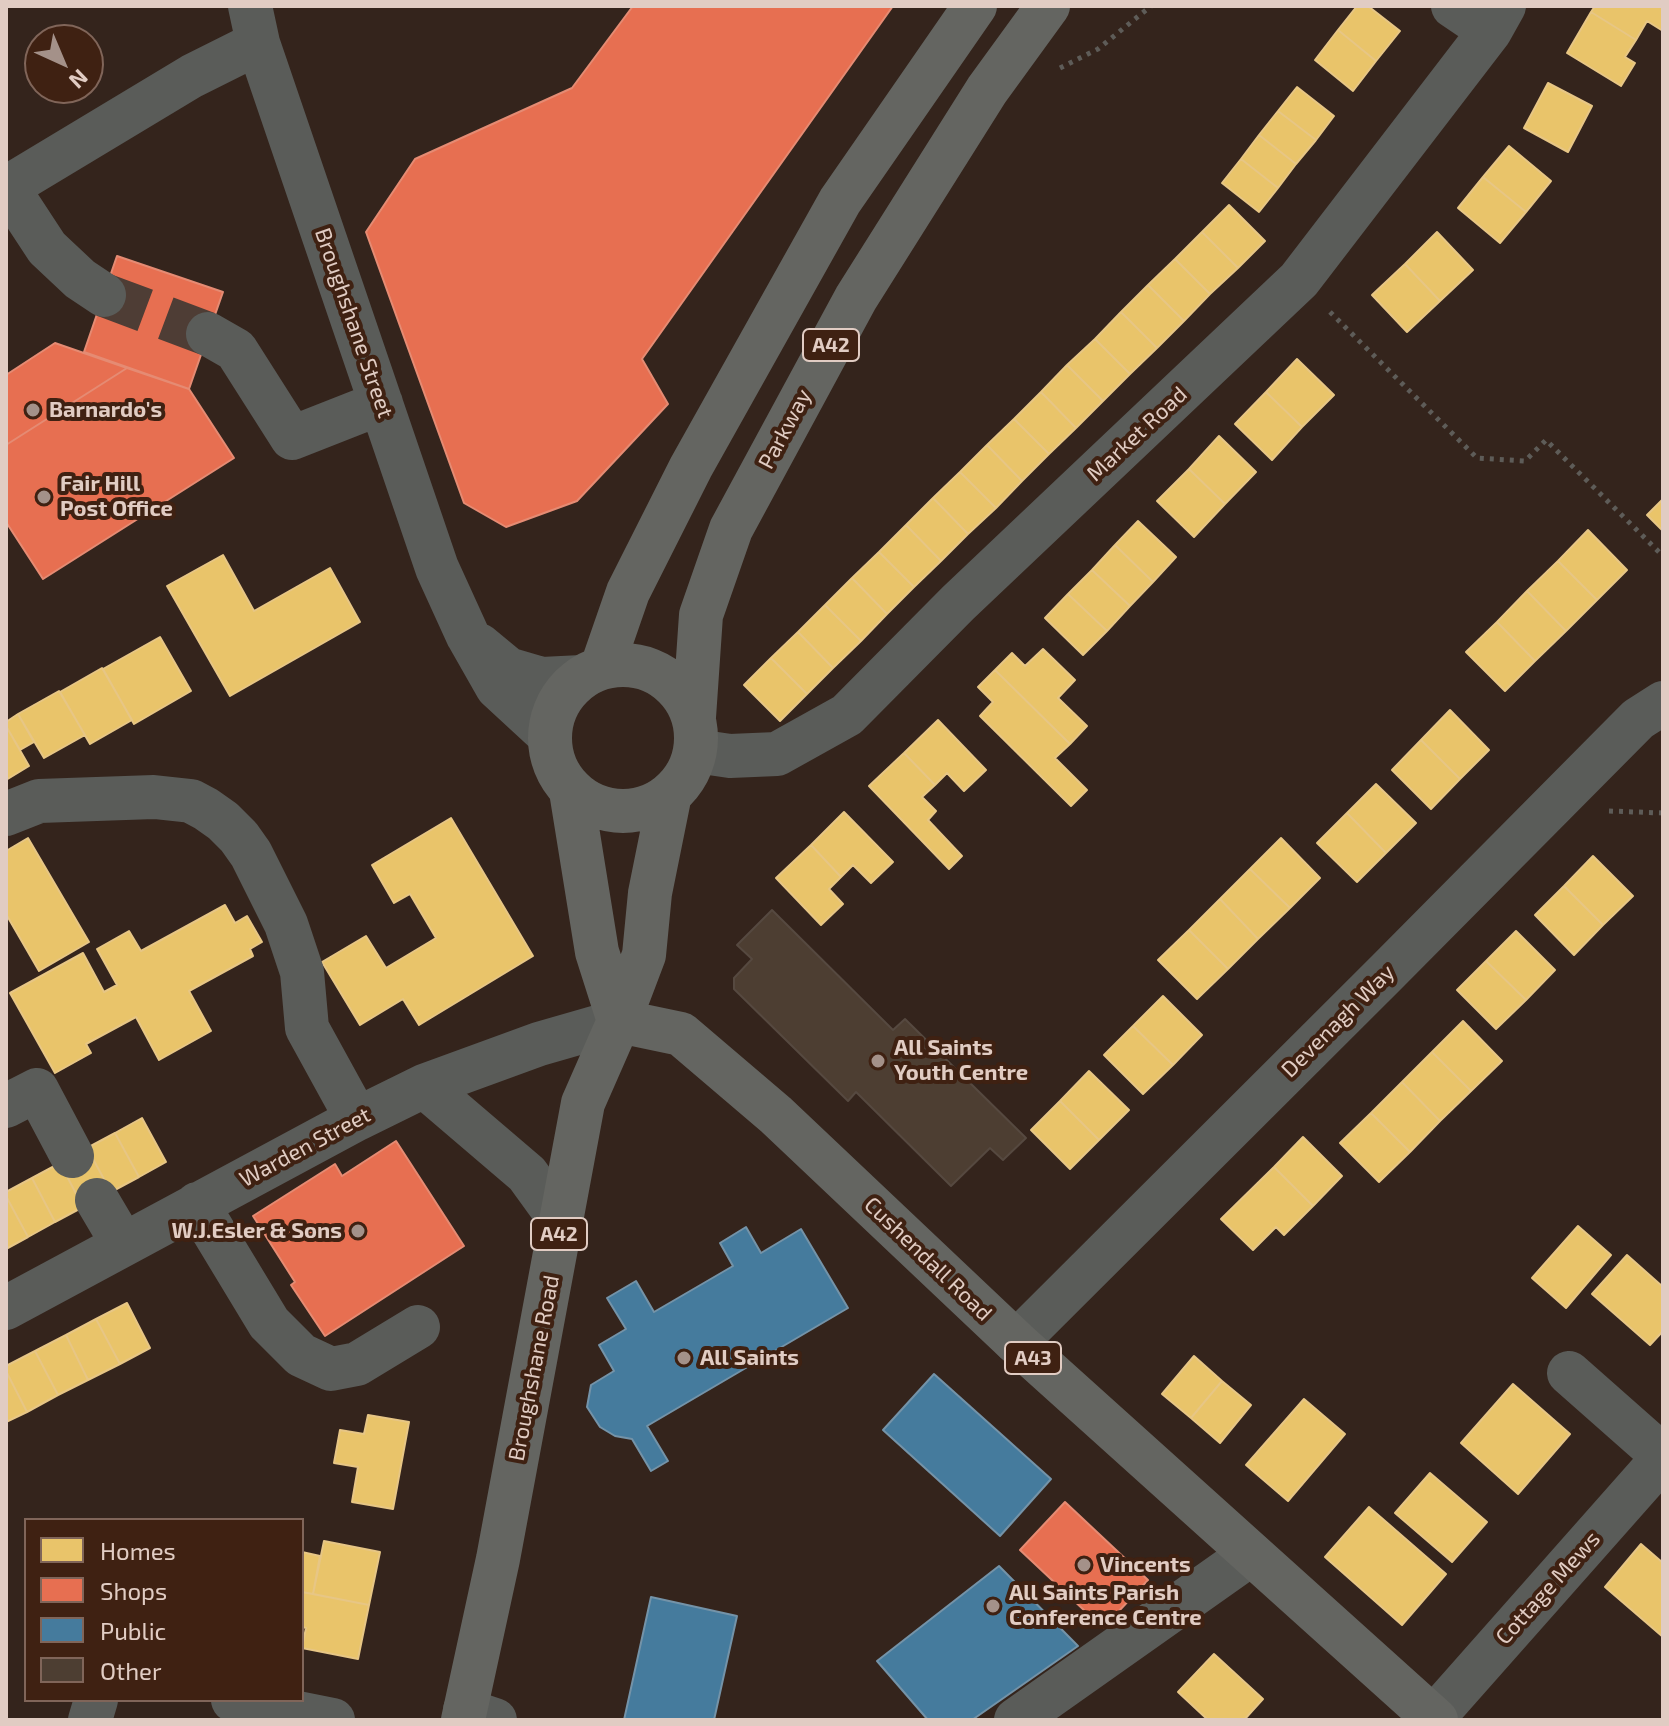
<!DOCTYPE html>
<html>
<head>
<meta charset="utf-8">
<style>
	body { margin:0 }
	#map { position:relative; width:1669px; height:1726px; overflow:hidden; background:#34241c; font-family:"Exo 2",sans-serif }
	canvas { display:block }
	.frame { position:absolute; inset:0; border:8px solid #e1ccc3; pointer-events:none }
	.legend { position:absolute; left:24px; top:1518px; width:280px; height:184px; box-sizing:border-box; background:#3f2112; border:2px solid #806559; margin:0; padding:10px 14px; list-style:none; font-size:24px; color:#e1ccc3 }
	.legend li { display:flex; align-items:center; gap:16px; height:40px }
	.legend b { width:40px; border:2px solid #806559 }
	.north { position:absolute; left:24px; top:24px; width:80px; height:80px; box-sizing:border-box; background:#3f2112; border:2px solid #806559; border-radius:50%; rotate:136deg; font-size:22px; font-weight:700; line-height:32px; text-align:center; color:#e1ccc3 }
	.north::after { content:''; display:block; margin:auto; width:28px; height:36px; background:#a49189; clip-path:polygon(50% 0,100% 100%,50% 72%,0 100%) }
</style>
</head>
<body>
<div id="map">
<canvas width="1669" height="1726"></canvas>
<div class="frame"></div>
<ul class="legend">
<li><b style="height:22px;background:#e9c46a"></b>Homes</li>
<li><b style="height:22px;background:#e76f51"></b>Shops</li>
<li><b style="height:22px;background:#457b9d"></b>Public</li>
<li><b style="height:22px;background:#4d3e32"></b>Other</li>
</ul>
<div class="north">N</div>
</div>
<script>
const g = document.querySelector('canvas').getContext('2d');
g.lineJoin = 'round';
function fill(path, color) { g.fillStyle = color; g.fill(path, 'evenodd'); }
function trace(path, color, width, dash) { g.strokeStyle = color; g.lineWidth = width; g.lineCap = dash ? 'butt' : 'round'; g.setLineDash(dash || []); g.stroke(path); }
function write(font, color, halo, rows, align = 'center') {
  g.font = font + ' "Exo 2",sans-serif'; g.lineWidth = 8; g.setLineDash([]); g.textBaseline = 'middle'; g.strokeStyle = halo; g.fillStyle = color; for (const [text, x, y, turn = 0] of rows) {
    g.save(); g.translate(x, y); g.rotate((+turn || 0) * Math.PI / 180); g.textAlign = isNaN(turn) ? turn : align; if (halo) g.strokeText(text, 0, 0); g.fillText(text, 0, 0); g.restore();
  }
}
const homes = new Path2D(`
	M 1357,6 L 1368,6 L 1400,31 L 1376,61 L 1338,30 Z
	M 1595,6 L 1663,6 L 1663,31 L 1647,21 L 1636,40 L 1591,12 Z
	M 1591,12 L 1636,40 L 1625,57 L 1635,63 L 1621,86 L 1567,53 Z
	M 1338,30 L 1376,61 L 1353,91 L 1315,60 Z
	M 1548,83 L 1592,106 L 1568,152 L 1524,128 Z
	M 1297,87 L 1334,116 L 1316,140 L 1278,111 Z
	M 1278,111 L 1316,140 L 1296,164 L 1259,135 Z
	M 1259,135 L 1296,164 L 1278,188 L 1241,159 Z
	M 1509,146 L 1551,181 L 1526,212 L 1483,177 Z
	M 1241,159 L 1278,188 L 1259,212 L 1222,183 Z
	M 1483,177 L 1526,212 L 1500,243 L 1458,208 Z
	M 1229,205 L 1265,241 L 1238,268 L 1202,232 Z
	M 1202,232 L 1238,268 L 1210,294 L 1175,259 Z
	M 1437,232 L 1473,270 L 1440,301 L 1405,264 Z
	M 1175,259 L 1210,294 L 1184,321 L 1148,285 Z
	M 1405,264 L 1440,301 L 1407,332 L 1372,295 Z
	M 1148,285 L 1184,321 L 1157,348 L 1121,312 Z
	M 1121,312 L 1157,348 L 1130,374 L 1095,339 Z
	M 1095,339 L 1130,374 L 1103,401 L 1067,365 Z
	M 1297,359 L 1334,395 L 1302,427 L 1266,392 Z
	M 1067,365 L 1103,401 L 1076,428 L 1041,392 Z
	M 1041,392 L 1076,428 L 1049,454 L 1014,419 Z
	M 1266,392 L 1302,427 L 1272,460 L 1235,424 Z
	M 1014,419 L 1049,454 L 1022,481 L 987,445 Z
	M 1219,436 L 1256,472 L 1225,504 L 1189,469 Z
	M 987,445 L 1022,481 L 996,508 L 960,472 Z
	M 1189,469 L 1225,504 L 1194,537 L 1157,501 Z
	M 960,472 L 996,508 L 968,534 L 933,498 Z
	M 933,498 L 968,534 L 941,561 L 906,525 Z
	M 1663,499 L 1663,531 L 1647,515 Z
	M 1138,521 L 1176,557 L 1153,582 L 1115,545 Z
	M 906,525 L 941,561 L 914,587 L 879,552 Z
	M 1588,530 L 1627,570 L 1597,600 L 1558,561 Z
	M 1115,545 L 1153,582 L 1130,606 L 1092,570 Z
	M 879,552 L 914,587 L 887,614 L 852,578 Z
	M 223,555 L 254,611 L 330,568 L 360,622 L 230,696 L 167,586 Z
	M 1558,561 L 1597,600 L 1566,631 L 1527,591 Z
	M 1092,570 L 1130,606 L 1107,631 L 1068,594 Z
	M 852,578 L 887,614 L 861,641 L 825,605 Z
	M 1527,591 L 1566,631 L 1535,661 L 1497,622 Z
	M 1068,594 L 1107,631 L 1083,655 L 1045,618 Z
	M 825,605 L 861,641 L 833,668 L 798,632 Z
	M 1497,622 L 1535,661 L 1505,691 L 1466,652 Z
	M 798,632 L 833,668 L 807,694 L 771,658 Z
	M 160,637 L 191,691 L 134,724 L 103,669 Z
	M 1043,649 L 1075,680 L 1058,698 L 1087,726 L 1070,744 L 995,670 L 1012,653 L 1025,666 Z
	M 771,658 L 807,694 L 780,721 L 744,685 Z
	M 102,668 L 132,720 L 90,744 L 60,692 Z
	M 995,670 L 1070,744 L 1055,758 L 1087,790 L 1071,806 L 980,716 L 993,702 L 978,687 Z
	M 59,691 L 85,735 L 44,758 L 18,714 Z
	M 1450,710 L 1489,750 L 1460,779 L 1421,740 Z
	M 18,714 L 34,742 L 20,750 L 6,726 L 6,722 Z
	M 938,720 L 986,770 L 964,791 L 947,773 L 935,785 L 904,753 Z
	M 6,726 L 29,766 L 6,780 Z
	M 1421,740 L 1460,779 L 1431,809 L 1392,770 Z
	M 904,753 L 935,785 L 922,797 L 936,811 L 928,820 L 962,856 L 949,869 L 869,786 Z
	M 1376,784 L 1416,823 L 1386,853 L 1347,813 Z
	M 844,812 L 893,862 L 871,883 L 853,865 L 841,877 L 811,845 Z
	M 1347,813 L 1386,853 L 1357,882 L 1317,843 Z
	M 451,818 L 533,956 L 419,1025 L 403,999 L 360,1025 L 322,962 L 366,936 L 386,968 L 436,938 L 410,894 L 394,903 L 372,865 Z
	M 28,838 L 89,942 L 39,971 L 6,914 L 6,851 Z
	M 1281,838 L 1320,878 L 1290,908 L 1250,869 Z
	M 811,845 L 841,877 L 829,889 L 843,904 L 821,925 L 776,878 Z
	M 1593,856 L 1633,896 L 1603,925 L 1564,886 Z
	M 1250,869 L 1290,908 L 1258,939 L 1220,899 Z
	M 1564,886 L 1603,925 L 1574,955 L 1535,915 Z
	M 1220,899 L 1258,939 L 1228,969 L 1189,930 Z
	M 225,905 L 235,923 L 247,916 L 262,942 L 250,949 L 253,956 L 189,991 L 211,1031 L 159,1060 L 136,1017 L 86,1044 L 91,1053 L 55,1073 L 10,993 L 83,953 L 104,992 L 117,985 L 97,949 L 129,931 L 141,951 Z
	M 1189,930 L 1228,969 L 1197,999 L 1158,960 Z
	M 1516,931 L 1555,970 L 1526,1000 L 1486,961 Z
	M 1486,961 L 1526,1000 L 1496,1029 L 1457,990 Z
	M 1163,996 L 1202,1035 L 1173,1065 L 1133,1026 Z
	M 1463,1021 L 1502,1061 L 1471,1091 L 1432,1052 Z
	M 1133,1026 L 1173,1065 L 1143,1094 L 1104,1055 Z
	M 1432,1052 L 1471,1091 L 1440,1121 L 1402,1082 Z
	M 1089,1071 L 1129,1110 L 1099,1140 L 1060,1101 Z
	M 1402,1082 L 1440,1121 L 1410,1152 L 1371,1113 Z
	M 1060,1101 L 1099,1140 L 1070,1169 L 1031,1130 Z
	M 1371,1113 L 1410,1152 L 1379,1182 L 1340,1143 Z
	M 142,1118 L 166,1162 L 139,1177 L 115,1133 Z
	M 115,1133 L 139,1177 L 111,1192 L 87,1148 Z
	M 1303,1137 L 1342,1176 L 1313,1206 L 1274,1167 Z
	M 87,1148 L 111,1192 L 83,1207 L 60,1163 Z
	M 60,1163 L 83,1207 L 55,1222 L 32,1178 Z
	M 1274,1167 L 1313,1206 L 1284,1235 L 1276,1227 L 1253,1250 L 1221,1219 Z
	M 32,1178 L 55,1222 L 28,1237 L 6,1196 L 6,1192 Z
	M 6,1196 L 28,1237 L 6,1249 Z
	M 1578,1226 L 1611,1255 L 1566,1308 L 1532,1278 Z
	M 1627,1255 L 1663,1287 L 1663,1331 L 1650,1345 L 1592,1294 Z
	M 127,1303 L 150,1348 L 120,1364 L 96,1319 Z
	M 96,1319 L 120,1364 L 88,1380 L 66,1335 Z
	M 66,1335 L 88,1380 L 58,1395 L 35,1351 Z
	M 35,1351 L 58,1395 L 27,1412 L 6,1371 L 6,1366 Z
	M 1194,1356 L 1222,1381 L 1191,1418 L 1162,1394 Z
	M 6,1371 L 27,1412 L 6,1422 Z
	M 1222,1381 L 1251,1405 L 1220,1443 L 1191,1418 Z
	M 1513,1384 L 1570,1434 L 1518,1494 L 1461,1443 Z
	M 1304,1399 L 1345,1434 L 1288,1501 L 1246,1465 Z
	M 368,1415 L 409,1422 L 393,1509 L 352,1502 L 358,1467 L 334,1463 L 340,1430 L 364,1434 Z
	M 1430,1473 L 1487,1522 L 1452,1562 L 1395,1513 Z
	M 1369,1507 L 1446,1574 L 1402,1625 L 1325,1557 Z
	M 324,1541 L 380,1552 L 369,1605 L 313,1594 Z
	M 1641,1544 L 1663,1563 L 1663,1637 L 1605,1587 Z
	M 302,1552 L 320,1556 L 313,1594 L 302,1592 Z
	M 302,1592 L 369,1605 L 358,1659 L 302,1648 L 306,1628 L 302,1627 Z
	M 1214,1654 L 1263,1699 L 1244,1720 L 1208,1720 L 1178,1692 Z`);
const shops = new Path2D(`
	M 633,6 L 893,6 L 642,359 L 668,404 L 577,501 L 506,527 L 464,503 L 366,232 L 415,159 L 572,88 Z
	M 117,256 L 223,292 L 189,389 L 84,352 Z
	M 55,343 L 127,368 L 6,445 L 6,375 Z
	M 127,368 L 189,389 L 234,458 L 43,579 L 6,522 L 6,445 Z
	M 396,1141 L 464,1246 L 325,1336 L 291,1285 L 295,1282 L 253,1216 L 335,1164 L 342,1176 Z
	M 1065,1502 L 1148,1580 L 1103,1628 L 1020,1550 Z`);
const public = new Path2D(`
	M 746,1227 L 761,1253 L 801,1229 L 848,1308 L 647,1426 L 668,1461 L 651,1471 L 632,1439 L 615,1436 L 600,1427 L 587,1407 L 591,1385 L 614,1371 L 599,1345 L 626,1329 L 607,1298 L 636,1281 L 654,1312 L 733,1266 L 720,1243 Z
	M 934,1374 L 1051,1479 L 1000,1536 L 883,1430 Z
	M 999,1566 L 1078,1646 L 972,1720 L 928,1720 L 877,1661 Z
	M 651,1597 L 737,1616 L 714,1720 L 624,1720 Z`);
const building = new Path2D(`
	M 772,910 L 893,1030 L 905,1019 L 1026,1138 L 1003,1160 L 990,1148 L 951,1186 L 856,1092 L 848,1101 L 734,989 L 734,978 L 752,959 L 737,945 Z`);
const minorTunnel = new Path2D(`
	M 104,295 L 208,334`);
const path = new Path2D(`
	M 1060,68 L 1098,49 L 1151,6
	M 1330,312 L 1477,458 L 1525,461 L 1546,440 L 1663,556
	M 1609,811 L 1663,813`);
const minor = new Path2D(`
	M 250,6 L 258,43 L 437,568 L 468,636 L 497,687 L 549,735
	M 1453,6 L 1490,31
	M 7,187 L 47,248 L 80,279 L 104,295
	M 6,188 L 192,76 L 258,43
	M 208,334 L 236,350 L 292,438 L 381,403
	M 479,645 L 508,669 L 542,679 L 582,677
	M 696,751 L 730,756 L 777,754 L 847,715 L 958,603 L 1299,280 L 1490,31 L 1504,6
	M 6,814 L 39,801 L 154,797 L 191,801 L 206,809 L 223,821 L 239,837 L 251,854 L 286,924 L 302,972 L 307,1028 L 357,1119
	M 424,1086 L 527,1174 L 561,1221
	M 6,1106 L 37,1090 L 72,1156
	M 97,1200 L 123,1244
	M 197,1204 L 269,1323 L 301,1355 L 331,1369 L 357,1364 L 418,1327
	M 6,1308 L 357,1119 L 424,1086 L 539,1044 L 619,1021
	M 1016,1342 L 1386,973 L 1638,719 L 1663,703
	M 1569,1373 L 1663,1456
	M 233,1700 L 333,1720
	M 465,1710 L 495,1720
	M 1433,1718 L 1663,1458
	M 90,1720 L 96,1700
	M 1016,1720 L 1251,1554`);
const major = new Path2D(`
	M550 738a73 73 0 1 1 146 0a73 73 0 1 1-146 0Z
	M 602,667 L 628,592 L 691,467 L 840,201 L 975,6
	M 694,717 L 701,615 L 731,529 L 856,298 L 987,90 L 1048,6
	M 571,791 L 597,952 L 619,1021
	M 619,1021 L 681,1034 L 776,1115 L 1016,1342 L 1436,1720
	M 463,1720 L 498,1559 L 583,1103 L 619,1021 L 644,955 L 650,893 L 670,794`);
const markers = [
	[33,410,8,"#a49189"],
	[44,497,8,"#a49189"],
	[878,1061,8,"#a49189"],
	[358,1231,8,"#a49189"],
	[684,1358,8,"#a49189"],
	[1084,1565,8,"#a49189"],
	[993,1606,8,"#a49189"]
];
const shields = [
	[831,345,56],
	[559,1234,56],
	[1033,1358,56]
];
const shieldNames = [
	["A42",831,345],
	["A42",559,1234],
	["A43",1033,1358]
];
const streetNames = [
	["Broughshane Street",354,323,71],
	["Parkway",785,429,-62],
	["Market Road",1137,434,-43],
	["Devenagh Way",1338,1021,-45],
	["Warden Street",305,1147,-28],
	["Cushendall Road",928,1259,44],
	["Broughshane Road",534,1368,-79],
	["Cottage Mews",1548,1588,-48]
];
const poiNames = [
	["Barnardo's",49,410],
	["Fair Hill",60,484],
	["Post Office",60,509],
	["All Saints",894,1048],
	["Youth Centre",894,1073],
	["W.J.Esler & Sons",342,1231,"right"],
	["All Saints",700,1358],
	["Vincents",1100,1565],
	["All Saints Parish",1009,1593],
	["Conference Centre",1009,1618]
];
fill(homes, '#e9c46a');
trace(homes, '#e7c685', 2);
fill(shops, '#e76f51');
trace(shops, '#e58b73', 2);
fill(public, '#457b9d');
trace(public, '#7493a8', 2);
fill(building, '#4d3e32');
trace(building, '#564940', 2);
trace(minorTunnel, '#4e3d35', 44, [44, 22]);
trace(path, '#5e5c58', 5, [4, 6]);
trace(minor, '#5a5c59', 44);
trace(major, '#646561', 44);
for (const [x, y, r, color] of markers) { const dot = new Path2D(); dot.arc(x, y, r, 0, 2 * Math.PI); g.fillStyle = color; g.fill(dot); trace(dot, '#3f2112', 3); }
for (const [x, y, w] of shields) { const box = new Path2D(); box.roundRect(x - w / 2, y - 16, w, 32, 6); g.fillStyle = '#3f2112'; g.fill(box); trace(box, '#e1ccc3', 2); }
write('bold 20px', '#e1ccc3', null, shieldNames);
write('22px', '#e1ccc3', '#3f2112', streetNames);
write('bold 22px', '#e1ccc3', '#3f2112', poiNames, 'left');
</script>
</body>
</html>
